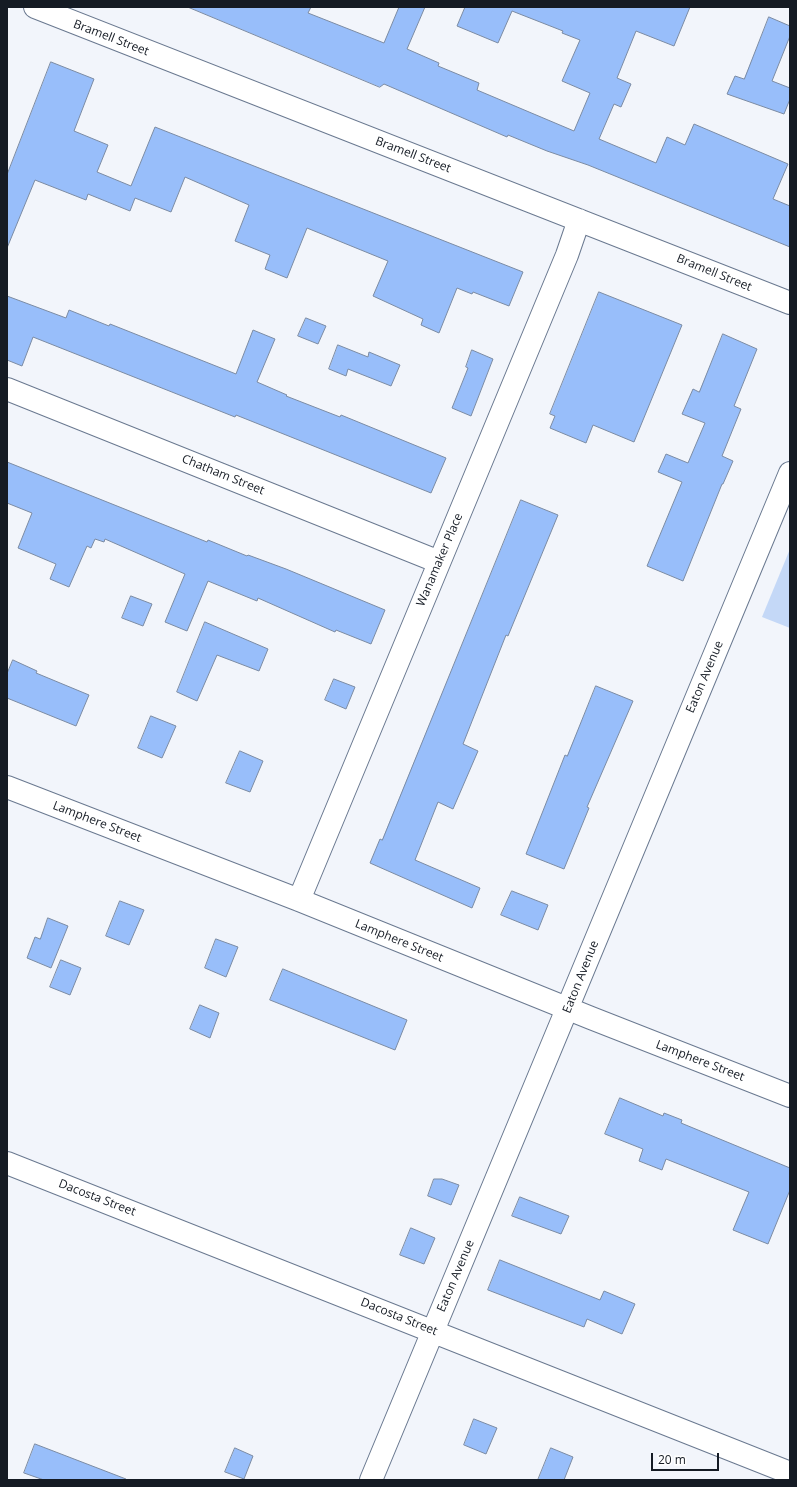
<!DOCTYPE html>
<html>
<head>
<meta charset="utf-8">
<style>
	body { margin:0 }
	#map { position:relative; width:797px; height:1487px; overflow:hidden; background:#f2f5fb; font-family:"Open Sans",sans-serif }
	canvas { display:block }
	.frame { position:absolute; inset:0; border:8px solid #151b24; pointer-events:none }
	.scale { position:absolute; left:651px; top:1453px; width:68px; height:18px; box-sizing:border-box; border:2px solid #151b24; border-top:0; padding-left:5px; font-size:12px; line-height:14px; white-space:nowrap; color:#151b24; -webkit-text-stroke:3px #fff; paint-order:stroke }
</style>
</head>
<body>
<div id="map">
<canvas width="797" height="1487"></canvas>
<div class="frame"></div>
<div class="scale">20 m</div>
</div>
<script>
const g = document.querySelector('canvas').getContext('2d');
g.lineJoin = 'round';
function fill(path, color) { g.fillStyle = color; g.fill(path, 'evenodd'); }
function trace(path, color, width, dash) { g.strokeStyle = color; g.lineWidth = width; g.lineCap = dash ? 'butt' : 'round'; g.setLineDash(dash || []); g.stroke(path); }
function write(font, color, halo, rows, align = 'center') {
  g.font = font + ' "Open Sans",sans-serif'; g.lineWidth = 3; g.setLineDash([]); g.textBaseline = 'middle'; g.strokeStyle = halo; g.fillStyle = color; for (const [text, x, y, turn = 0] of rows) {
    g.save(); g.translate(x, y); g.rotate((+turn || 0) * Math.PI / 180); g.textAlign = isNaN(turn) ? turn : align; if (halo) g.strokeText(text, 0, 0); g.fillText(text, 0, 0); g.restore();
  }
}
const green = new Path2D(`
	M 790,549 L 790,628 L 762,617 Z`);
const building = new Path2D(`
	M 188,7 L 311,7 L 308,13 L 384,43 L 399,7 L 425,7 L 407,49 L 439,63 L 438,66 L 479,83 L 477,90 L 574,131 L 590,93 L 562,81 L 580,40 L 562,33 L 563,31 L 512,11 L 498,43 L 457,26 L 465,7 L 690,7 L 674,46 L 636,31 L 617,78 L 631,84 L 621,107 L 614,104 L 599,139 L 656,163 L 667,137 L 685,145 L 694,124 L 788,164 L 773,199 L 790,206 L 790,247 L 588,165 L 547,151 L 508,135 L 507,137 L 384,84 L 380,87 Z
	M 769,17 L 790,26 L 790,36 L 772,81 L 790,88 L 790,99 L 784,114 L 727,94 L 735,76 L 744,79 Z
	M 51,62 L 94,79 L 74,131 L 108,145 L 97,172 L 131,186 L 155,127 L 523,272 L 509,306 L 473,292 L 472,294 L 457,288 L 439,333 L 421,325 L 423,319 L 373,296 L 388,261 L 307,228 L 287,278 L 265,269 L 270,255 L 235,241 L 249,205 L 185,177 L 171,212 L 135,198 L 130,211 L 88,194 L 86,200 L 35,180 L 7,248 L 7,175 Z
	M 599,292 L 682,325 L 634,442 L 593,425 L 586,443 L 550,428 L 555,416 L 550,414 Z
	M 7,296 L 66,318 L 69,310 L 109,326 L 110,324 L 236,374 L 253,330 L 275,339 L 257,382 L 287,395 L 286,396 L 340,417 L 341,415 L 446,458 L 431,493 L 236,415 L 235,417 L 33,337 L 22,366 L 7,360 Z
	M 306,318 L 326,326 L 318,344 L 298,336 Z
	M 723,334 L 757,349 L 734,406 L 741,409 L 722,456 L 733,461 L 723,484 L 722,484 L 683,581 L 647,566 L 682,482 L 658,472 L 666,454 L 688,463 L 705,423 L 682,414 L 693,389 L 699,392 Z
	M 338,345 L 368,357 L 369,352 L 400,365 L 391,386 L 348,369 L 346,376 L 329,369 Z
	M 472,350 L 493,359 L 471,416 L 452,408 L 468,368 L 466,367 Z
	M 7,462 L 207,542 L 208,540 L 247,556 L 248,555 L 286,569 L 385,610 L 371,644 L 336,630 L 335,632 L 258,598 L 257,601 L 208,581 L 187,631 L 165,622 L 185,574 L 105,539 L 104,542 L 95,539 L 91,548 L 87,546 L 69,587 L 50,579 L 56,564 L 18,548 L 32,513 L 7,503 Z
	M 521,500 L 558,515 L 508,636 L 506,635 L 463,744 L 478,751 L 453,809 L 438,802 L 415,860 L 480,888 L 472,908 L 370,863 L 380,839 L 382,840 Z
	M 131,596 L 152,604 L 143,626 L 122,618 Z
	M 205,622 L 268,649 L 259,671 L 217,655 L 197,701 L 177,692 Z
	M 13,660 L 37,671 L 36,673 L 89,695 L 76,726 L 7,698 L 7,674 Z
	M 334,679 L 355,687 L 346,709 L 325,700 Z
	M 596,686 L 633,701 L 587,807 L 589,808 L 564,869 L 526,854 L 565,755 L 567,756 Z
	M 151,716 L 176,726 L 162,758 L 138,748 Z
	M 240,751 L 263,761 L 250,792 L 226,783 Z
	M 512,891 L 548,905 L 538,930 L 501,915 Z
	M 120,901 L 144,910 L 129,945 L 106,936 Z
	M 48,918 L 68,926 L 51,968 L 27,958 L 35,937 L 40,939 Z
	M 216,939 L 238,947 L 226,977 L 205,968 Z
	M 61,960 L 81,968 L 70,995 L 50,987 Z
	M 283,969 L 407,1020 L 395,1050 L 270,1000 Z
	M 200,1005 L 219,1013 L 210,1038 L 190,1029 Z
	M 620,1098 L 663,1116 L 664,1113 L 682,1120 L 681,1123 L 790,1168 L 790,1190 L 768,1244 L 733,1230 L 749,1192 L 666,1159 L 662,1170 L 639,1161 L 643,1149 L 605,1134 Z
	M 434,1179 L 442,1179 L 459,1185 L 451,1205 L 428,1196 Z
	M 520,1197 L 569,1216 L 561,1234 L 512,1216 Z
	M 411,1228 L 435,1238 L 424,1264 L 400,1255 Z
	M 500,1260 L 600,1300 L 604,1291 L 635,1304 L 622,1334 L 587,1319 L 584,1327 L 488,1290 Z
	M 474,1419 L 497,1428 L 486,1454 L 464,1445 Z
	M 35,1444 L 126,1479 L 126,1480 L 44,1480 L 24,1473 Z
	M 235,1448 L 253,1456 L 244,1479 L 225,1472 Z
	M 551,1448 L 573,1457 L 564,1480 L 538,1480 Z`);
const minor = new Path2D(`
	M 35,7 L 790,303
	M 7,389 L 439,562
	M 7,787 L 299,900 L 591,1018 L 790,1096
	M 299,900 L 567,255 L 579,220
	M 7,1163 L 790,1473
	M 371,1480 L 790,473`);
const streetNames = [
	["Bramell Street",111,38,21],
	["Bramell Street",413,155,21],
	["Bramell Street",714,273,22],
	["Chatham Street",223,475,22],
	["Wanamaker Place",440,560,-67],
	["Eaton Avenue",705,677,-67],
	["Lamphere Street",97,822,21],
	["Lamphere Street",399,941,22],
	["Eaton Avenue",581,977,-68],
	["Lamphere Street",700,1061,21],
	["Dacosta Street",97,1198,21],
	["Eaton Avenue",456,1276,-67],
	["Dacosta Street",399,1317,22]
];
fill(green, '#c4d8f7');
fill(building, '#98befa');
trace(building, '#7b8ba3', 1);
trace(minor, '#6a7990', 24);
trace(minor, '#fff', 22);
write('12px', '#151b24', '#fff', streetNames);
</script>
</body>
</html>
